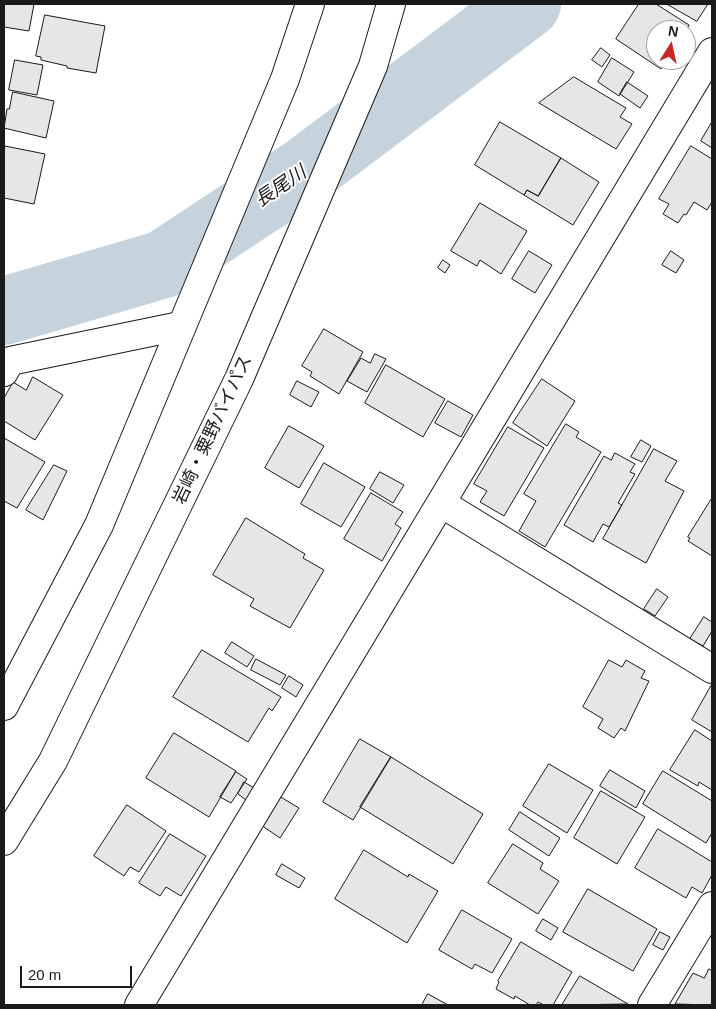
<!DOCTYPE html>
<html>
<head>
<meta charset="utf-8">
<style>
	body { margin:0 }
	#map { position:relative; width:716px; height:1009px; overflow:hidden; background:#fff; font-family:Arial,sans-serif }
	canvas { display:block }
	.frame { position:absolute; inset:0; border:5px solid #1a1a1a; pointer-events:none }
	.north { position:absolute; left:646px; top:20px; width:50px; height:50px; box-sizing:border-box; background:#fff; border:1px solid #a3a3a3; border-radius:50%; rotate:10deg; font-size:14px; font-weight:700; line-height:20px; text-align:center; color:#1a1a1a }
	.north::after { content:''; display:block; margin:auto; width:18px; height:22px; background:#c62828; clip-path:polygon(50% 0,100% 100%,50% 72%,0 100%) }
	.scale { position:absolute; left:20px; top:966px; width:112px; height:22px; box-sizing:border-box; border:2px solid #1a1a1a; border-top:0; padding-left:6px; font-size:15px; line-height:18px; white-space:nowrap; color:#1a1a1a; -webkit-text-stroke:4px #fff; paint-order:stroke }
</style>
</head>
<body>
<div id="map">
<canvas width="716" height="1009"></canvas>
<div class="frame"></div>
<div class="north">N</div>
<div class="scale">20 m</div>
</div>
<script>
const g = document.querySelector('canvas').getContext('2d');
g.lineJoin = 'round';
function trace(path, color, width, dash) { g.strokeStyle = color; g.lineWidth = width; g.lineCap = dash ? 'butt' : 'round'; g.setLineDash(dash || []); g.stroke(path); }
function fill(path, color) { g.fillStyle = color; g.fill(path, 'evenodd'); }
function write(font, color, halo, rows, align = 'center') {
  g.font = font + ' Arial,"Noto Sans JP",sans-serif'; g.lineWidth = 4; g.setLineDash([]); g.textBaseline = 'middle'; g.strokeStyle = halo; g.fillStyle = color; for (const [text, x, y, turn = 0] of rows) {
    g.save(); g.translate(x, y); g.rotate((+turn || 0) * Math.PI / 180); g.textAlign = isNaN(turn) ? turn : align; if (halo) g.strokeText(text, 0, 0); g.fillText(text, 0, 0); g.restore();
  }
}
const river = new Path2D(`
	M 4,311 L 164,264 L 305,171 L 527,4`);
const building = new Path2D(`
	M 4,4 L 34,4 L 29,31 L 4,27 Z
	M 639,4 L 656,4 L 689,25 L 686,31 L 656,30 L 656,60 L 667,60 L 661,69 L 616,39 Z
	M 667,4 L 708,4 L 697,21 Z
	M 45,15 L 105,26 L 96,73 L 67,68 L 67,66 L 41,60 L 41,57 L 36,56 Z
	M 601,48 L 610,55 L 602,67 L 592,60 Z
	M 612,58 L 634,72 L 619,96 L 598,82 Z
	M 15,60 L 43,65 L 37,95 L 9,90 Z
	M 574,77 L 626,108 L 620,117 L 632,124 L 616,149 L 539,103 Z
	M 627,82 L 648,96 L 640,108 L 620,94 Z
	M 13,92 L 54,101 L 46,138 L 4,128 L 7,109 L 9,109 Z
	M 500,122 L 561,158 L 538,196 L 527,190 L 524,195 L 475,165 Z
	M 712,122 L 712,148 L 701,141 Z
	M 5,146 L 45,154 L 34,204 L 4,198 Z
	M 691,146 L 712,159 L 712,202 L 707,210 L 694,202 L 686,215 L 684,214 L 678,223 L 663,214 L 669,204 L 659,199 Z
	M 561,158 L 599,182 L 573,225 L 524,195 L 527,190 L 538,196 Z
	M 480,203 L 527,231 L 501,274 L 480,260 L 477,266 L 451,251 Z
	M 529,251 L 552,265 L 535,293 L 512,279 Z
	M 671,251 L 684,260 L 676,273 L 662,265 Z
	M 443,260 L 450,265 L 445,273 L 438,268 Z
	M 324,329 L 363,352 L 339,394 L 310,376 L 312,372 L 302,366 Z
	M 375,354 L 386,359 L 367,392 L 347,381 L 361,358 L 370,363 Z
	M 386,365 L 445,399 L 423,437 L 365,403 Z
	M 33,377 L 63,395 L 35,440 L 4,421 L 4,398 L 13,382 L 26,390 Z
	M 542,379 L 575,401 L 547,446 L 513,423 Z
	M 297,381 L 319,392 L 311,407 L 290,395 Z
	M 448,401 L 473,415 L 461,437 L 435,423 Z
	M 566,424 L 579,432 L 576,437 L 601,452 L 545,547 L 519,531 L 536,501 L 524,494 Z
	M 289,426 L 324,446 L 299,488 L 265,468 Z
	M 508,427 L 544,448 L 504,516 L 480,502 L 487,491 L 474,484 Z
	M 4,438 L 45,462 L 17,508 L 4,501 Z
	M 641,440 L 651,446 L 642,462 L 631,457 Z
	M 654,449 L 677,461 L 665,481 L 684,491 L 646,563 L 603,539 Z
	M 615,453 L 635,464 L 630,472 L 635,474 L 618,503 L 622,505 L 609,527 L 603,524 L 593,542 L 564,525 L 604,456 L 611,460 Z
	M 324,463 L 365,487 L 341,527 L 301,504 Z
	M 54,465 L 67,471 L 43,520 L 26,510 Z
	M 380,472 L 404,485 L 393,503 L 370,489 Z
	M 371,493 L 403,512 L 395,524 L 401,528 L 382,561 L 344,539 Z
	M 712,498 L 712,556 L 688,541 L 690,538 L 688,537 Z
	M 246,518 L 305,554 L 303,558 L 324,570 L 290,628 L 250,606 L 254,599 L 213,575 Z
	M 657,589 L 668,597 L 655,616 L 644,609 Z
	M 704,617 L 712,622 L 712,631 L 703,646 L 690,639 Z
	M 232,642 L 254,656 L 247,667 L 225,653 Z
	M 202,650 L 281,697 L 272,711 L 269,708 L 248,742 L 173,697 Z
	M 256,659 L 286,675 L 280,685 L 251,670 Z
	M 609,660 L 622,667 L 626,660 L 645,671 L 641,678 L 649,681 L 625,731 L 621,728 L 614,738 L 598,728 L 603,719 L 583,707 Z
	M 289,676 L 303,685 L 296,697 L 282,688 Z
	M 712,684 L 712,732 L 692,720 Z
	M 695,730 L 712,741 L 712,790 L 699,782 L 698,786 L 670,770 Z
	M 174,733 L 236,771 L 209,817 L 146,778 Z
	M 360,739 L 391,757 L 353,820 L 323,802 Z
	M 391,757 L 483,814 L 453,864 L 360,807 Z
	M 549,764 L 593,790 L 567,833 L 523,806 Z
	M 610,770 L 645,791 L 636,808 L 600,786 Z
	M 663,771 L 712,801 L 712,833 L 706,843 L 643,804 Z
	M 236,772 L 247,779 L 231,803 L 220,797 Z
	M 244,782 L 254,788 L 246,800 L 238,794 Z
	M 601,791 L 645,817 L 617,864 L 574,838 Z
	M 279,796 L 299,808 L 280,838 L 261,825 Z
	M 127,805 L 166,831 L 139,872 L 130,867 L 124,876 L 94,856 Z
	M 520,812 L 560,838 L 549,856 L 509,830 Z
	M 658,829 L 712,862 L 712,875 L 702,893 L 692,887 L 686,898 L 635,868 Z
	M 170,834 L 206,856 L 181,896 L 166,887 L 160,896 L 139,883 Z
	M 513,844 L 543,863 L 540,869 L 559,881 L 538,914 L 488,883 Z
	M 364,850 L 408,877 L 409,874 L 438,891 L 407,943 L 335,899 Z
	M 282,864 L 305,878 L 299,888 L 276,875 Z
	M 588,889 L 657,929 L 633,971 L 563,932 Z
	M 462,910 L 512,939 L 492,973 L 475,964 L 472,969 L 439,950 Z
	M 543,919 L 558,928 L 551,940 L 536,931 Z
	M 660,932 L 670,937 L 663,950 L 653,945 Z
	M 521,942 L 572,972 L 553,1005 L 544,1005 L 538,1002 L 536,1005 L 530,1005 L 515,996 L 514,999 L 496,989 L 499,982 L 498,981 Z
	M 709,969 L 712,971 L 712,1005 L 675,1004 L 693,973 L 704,978 Z
	M 580,976 L 628,1004 L 562,1005 Z
	M 428,994 L 448,1005 L 422,1005 Z`);
const minor = new Path2D(`
	M 4,372 L 10,361 L 180,326
	M 441,503 L 712,669
	M 139,1005 L 712,52
	M 652,1005 L 712,906`);
const trunk = new Path2D(`
	M 4,706 L 99,525 L 285,79 L 310,4
	M 4,841 L 53,761 L 239,379 L 373,66 L 391,4`);
const streetNames = [
	["岩崎・粟野バイパス",213,430,-65]
];
const waterNames = [
	["長尾川",281,187,-34]
];
trace(river, '#c6d2dc', 68);
fill(building, '#e6e6e6');
trace(building, '#1a1a1a', 1);
trace(minor, '#1a1a1a', 30);
trace(trunk, '#1a1a1a', 30);
trace(minor, '#fff', 28);
trace(trunk, '#fff', 28);
write('18px', '#1a1a1a', '#fff', streetNames);
write('italic 19px', '#1a1a1a', '#fff', waterNames);
</script>
</body>
</html>
